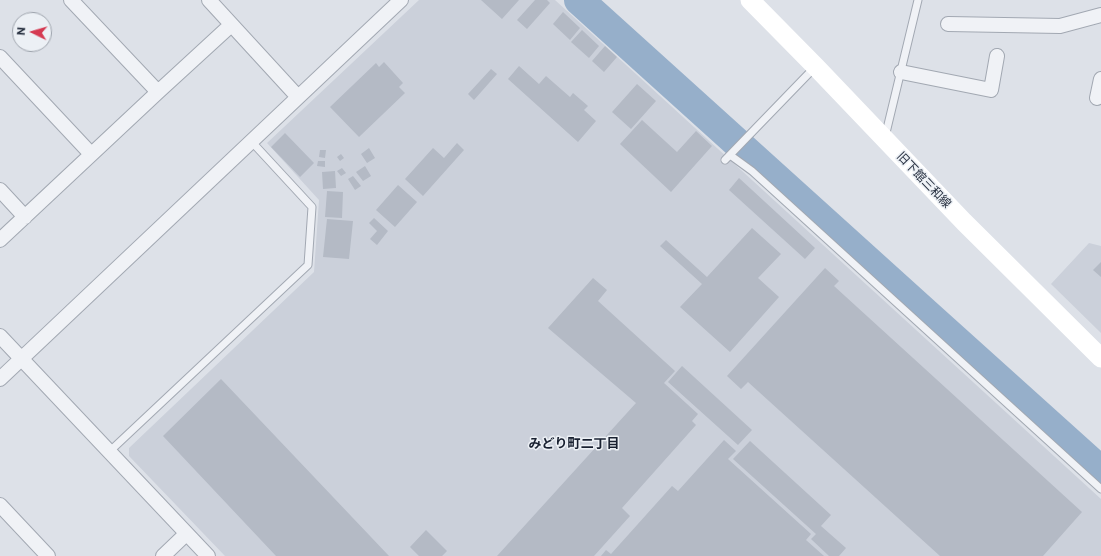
<!DOCTYPE html>
<html>
<head>
<meta charset="utf-8">
<style>
	body { margin:0 }
	#map { position:relative; width:1101px; height:556px; overflow:hidden; background:#dde1e8; font-family:Commissioner,sans-serif }
	canvas { display:block }
	.north { position:absolute; left:12px; top:12px; width:40px; height:40px; box-sizing:border-box; background:#ecf0f5; border:1px solid #9da3ac; border-radius:50%; rotate:275deg; font-size:11px; font-weight:700; line-height:16px; text-align:center; color:#262f3f }
	.north::after { content:''; display:block; margin:auto; width:14px; height:18px; background:#d53a52; clip-path:polygon(50% 0,100% 100%,50% 72%,0 100%) }
</style>
</head>
<body>
<div id="map">
<canvas width="1101" height="556"></canvas>
<div class="north">N</div>
</div>
<script>
const g = document.querySelector('canvas').getContext('2d');
g.lineJoin = 'round';
function fill(path, color) { g.fillStyle = color; g.fill(path, 'evenodd'); }
function trace(path, color, width, dash) { g.strokeStyle = color; g.lineWidth = width; g.lineCap = dash ? 'butt' : 'round'; g.setLineDash(dash || []); g.stroke(path); }
function write(font, color, halo, rows, align = 'center') {
  g.font = font + ' Commissioner,"Noto Sans JP",sans-serif'; g.lineWidth = 3; g.setLineDash([]); g.textBaseline = 'middle'; g.strokeStyle = halo; g.fillStyle = color; for (const [text, x, y, turn = 0] of rows) {
    g.save(); g.translate(x, y); g.rotate((+turn || 0) * Math.PI / 180); g.textAlign = isNaN(turn) ? turn : align; if (halo) g.strokeText(text, 0, 0); g.fillText(text, 0, 0); g.restore();
  }
}
const built = new Path2D(`
	M 419,0 L 555,0 L 1101,499 L 1101,556 L 225,556 L 129,456 L 129,448 L 314,272 L 319,200 L 267,143 Z
	M 1089,243 L 1101,246 L 1101,333 L 1051,284 Z`);
const river = new Path2D(`
	M 579,0 C 752,158 927,314 1101,471`);
const building = new Path2D(`
	M 481,0 L 519,0 L 502,19 Z
	M 535,0 L 547,0 L 550,3 L 527,29 L 517,20 Z
	M 563,12 L 580,28 L 570,40 L 553,24 Z
	M 582,30 L 599,46 L 589,58 L 571,42 Z
	M 605,46 L 617,57 L 604,72 L 592,61 Z
	M 384,62 L 403,83 L 399,87 L 405,93 L 359,137 L 330,107 L 376,63 L 379,67 Z
	M 519,66 L 539,84 L 546,76 L 570,97 L 573,93 L 588,106 L 584,110 L 596,121 L 578,142 L 508,79 Z
	M 491,69 L 497,74 L 474,100 L 468,94 Z
	M 637,84 L 656,101 L 631,129 L 612,112 Z
	M 642,120 L 677,152 L 696,131 L 712,146 L 671,192 L 620,144 Z
	M 285,133 L 314,163 L 300,177 L 271,147 Z
	M 457,143 L 464,150 L 423,196 L 405,179 L 433,148 L 444,158 Z
	M 369,148 L 375,158 L 367,163 L 361,154 Z
	M 320,150 L 326,150 L 325,158 L 319,157 Z
	M 341,154 L 344,158 L 340,161 L 337,157 Z
	M 318,161 L 325,161 L 325,167 L 317,166 Z
	M 365,166 L 371,176 L 363,181 L 356,172 Z
	M 342,168 L 346,173 L 341,176 L 337,171 Z
	M 335,171 L 336,188 L 323,189 L 322,172 Z
	M 353,176 L 361,186 L 355,190 L 348,179 Z
	M 739,178 L 815,248 L 805,259 L 729,190 Z
	M 398,185 L 417,202 L 395,227 L 376,210 Z
	M 327,191 L 343,192 L 342,218 L 325,217 Z
	M 374,218 L 388,231 L 377,245 L 370,239 L 377,231 L 369,223 Z
	M 327,219 L 353,221 L 349,259 L 323,257 Z
	M 752,228 L 781,254 L 758,278 L 779,297 L 730,352 L 680,307 L 702,284 L 660,246 L 666,240 L 707,277 Z
	M 1101,262 L 1101,277 L 1093,270 Z
	M 825,268 L 839,281 L 834,286 L 1082,512 L 1043,556 L 940,556 L 748,382 L 741,389 L 727,376 Z
	M 593,278 L 607,290 L 598,301 L 675,371 L 664,383 L 698,414 L 692,421 L 696,425 L 622,508 L 630,516 L 594,556 L 497,556 L 636,403 L 548,328 Z
	M 682,366 L 752,430 L 738,445 L 668,382 Z
	M 221,379 L 389,556 L 276,556 L 163,436 Z
	M 724,440 L 736,451 L 728,459 L 811,534 L 806,540 L 824,556 L 601,556 L 606,550 L 611,554 L 672,486 L 678,491 Z
	M 750,441 L 831,515 L 821,526 L 846,548 L 839,556 L 829,556 L 811,539 L 816,534 L 733,459 Z
	M 426,530 L 447,551 L 442,556 L 419,556 L 410,547 Z`);
const lane = new Path2D(`
	M 885,137 L 918,0
	M 730,155 L 752,171 L 1101,489
	M 725,160 L 815,67
	M 109,452 L 308,265 L 312,207 L 251,141`);
const street = new Path2D(`
	M 71,0 L 158,92
	M 209,0 L 298,97
	M 948,24 L 1060,26 L 1101,15
	M 0,57 L 91,154
	M 901,72 L 991,90 L 997,56
	M 1097,98 L 1101,79
	M 0,190 L 25,217
	M 0,240 L 158,92 L 231,25
	M 0,336 L 208,556
	M 0,379 L 401,0
	M 0,505 L 48,556
	M 163,556 L 186,534`);
const secondary = new Path2D(`
	M 750,0 L 816,67 L 964,222 L 1101,358`);
const streetNames = [
	["旧下館三和線",924,180,46]
];
const neighbourhoodNames = [
	["みどり町二丁目",574,444]
];
fill(built, '#cbd0da');
trace(river, '#96afca', 30);
fill(building, '#b4bac5');
trace(lane, '#a2a8b2', 9);
trace(street, '#a2a8b2', 16);
trace(lane, '#f0f2f6', 7);
trace(street, '#f0f2f6', 14);
trace(secondary, '#fff', 19);
write('12px', '#262f3f', '#ecf0f5', streetNames);
write('bold 13px', '#182030', '#ecf0f5', neighbourhoodNames);
</script>
</body>
</html>
